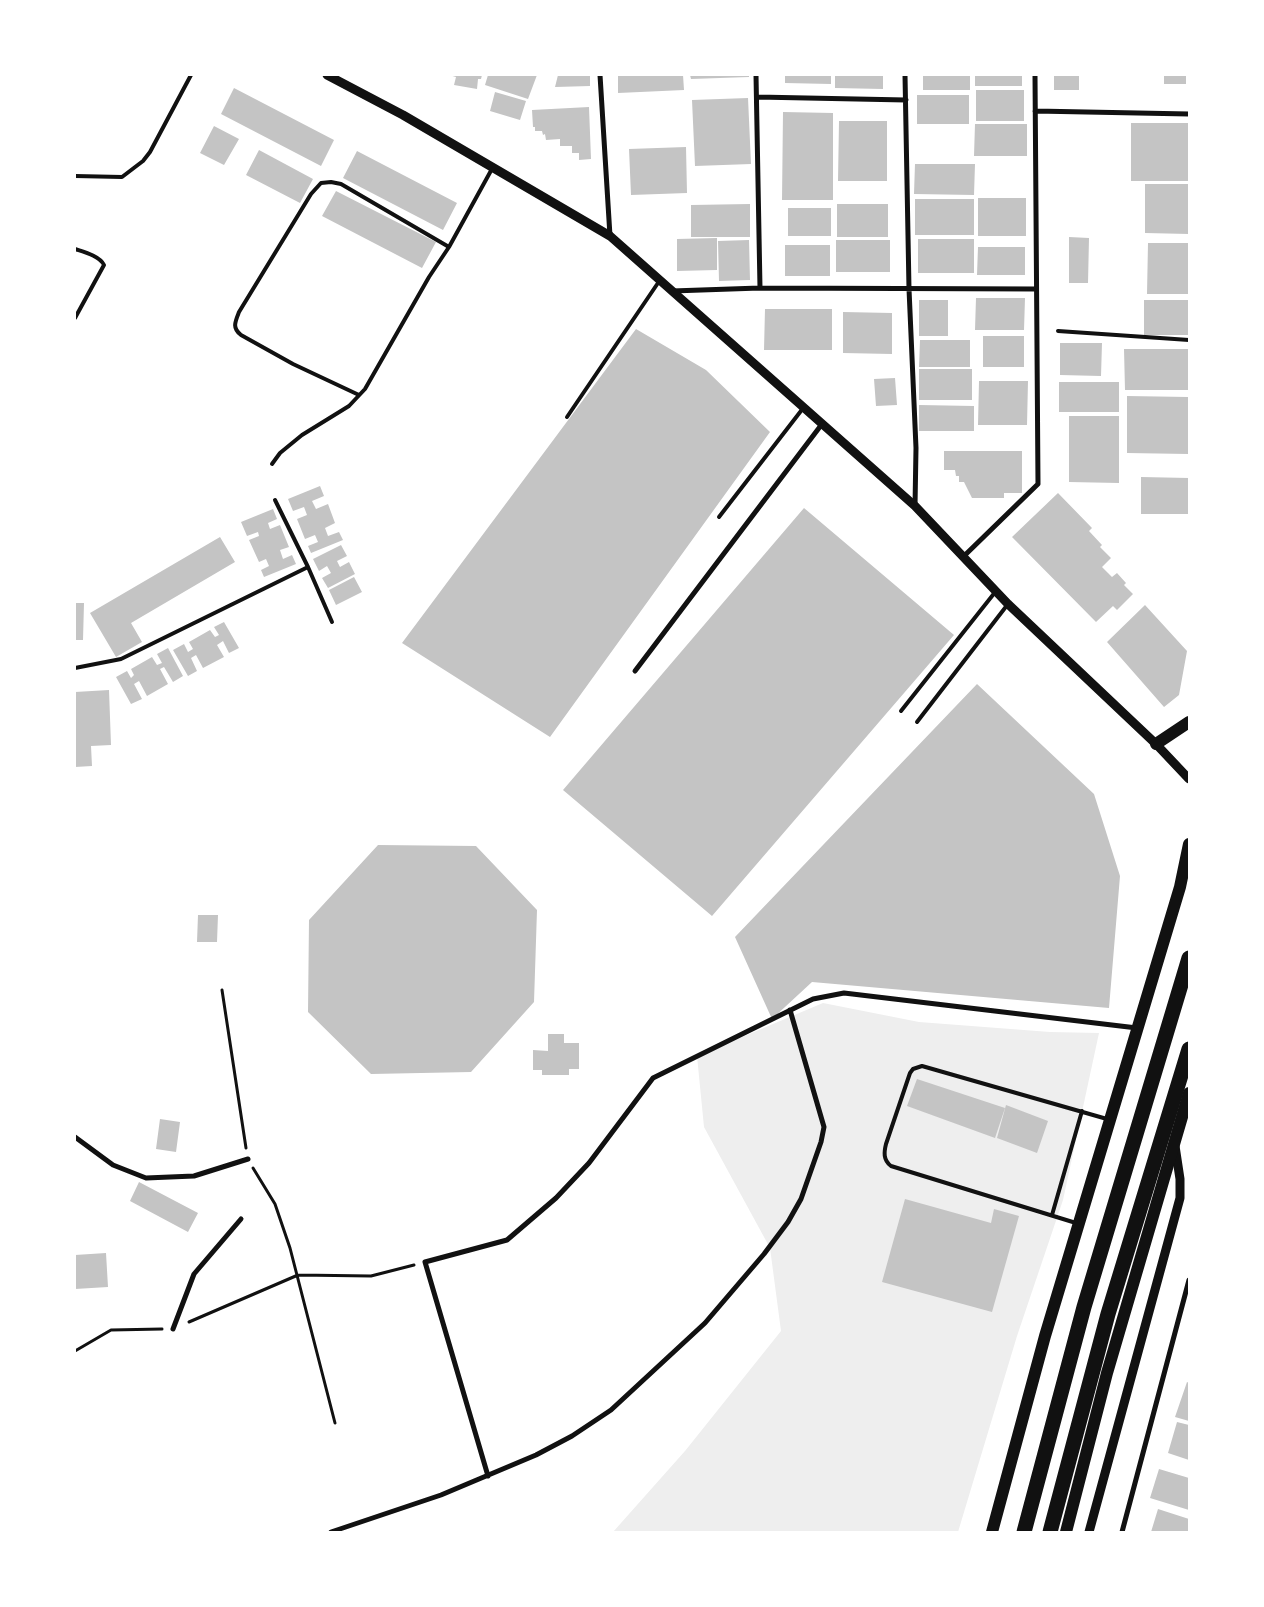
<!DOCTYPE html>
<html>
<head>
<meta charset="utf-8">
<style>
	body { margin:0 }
	#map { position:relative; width:1264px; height:1607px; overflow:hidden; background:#fff; font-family:"Alegreya Sans",sans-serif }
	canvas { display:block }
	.frame { position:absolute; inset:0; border:76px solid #fff; pointer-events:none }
</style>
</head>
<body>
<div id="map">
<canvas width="1264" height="1607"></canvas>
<div class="frame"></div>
</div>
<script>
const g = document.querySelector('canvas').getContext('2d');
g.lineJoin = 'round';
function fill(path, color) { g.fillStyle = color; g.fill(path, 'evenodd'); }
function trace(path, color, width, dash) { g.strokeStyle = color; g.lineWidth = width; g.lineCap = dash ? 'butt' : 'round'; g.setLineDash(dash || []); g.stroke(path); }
const green = new Path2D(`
	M 823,1003 L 919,1022 L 1050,1032 L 1099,1033 L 1063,1200 L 1017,1336 L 958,1532 L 613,1532 L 685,1451 L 781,1331 L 770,1248 L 704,1127 L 697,1056 Z`);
const building = new Path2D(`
	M 449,75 L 482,75 L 481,79 L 478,79 L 477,89 L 454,85 L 456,77 Z
	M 488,75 L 537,75 L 528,99 L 485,85 Z
	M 558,75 L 590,75 L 590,86 L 555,87 Z
	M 618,75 L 683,75 L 684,90 L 618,93 Z
	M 690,75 L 749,75 L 749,77 L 691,79 Z
	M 785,75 L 831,75 L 831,84 L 785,83 Z
	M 835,75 L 883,75 L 883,89 L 835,88 Z
	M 923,75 L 970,75 L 970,90 L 923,90 Z
	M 975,75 L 1022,75 L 1022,86 L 975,86 Z
	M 1054,75 L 1079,75 L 1079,90 L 1054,90 Z
	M 1164,75 L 1186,75 L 1186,84 L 1164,84 Z
	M 234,88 L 334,140 L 321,166 L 221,114 Z
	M 976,90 L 1024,90 L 1024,121 L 976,121 Z
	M 495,92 L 526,101 L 520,120 L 490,111 Z
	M 917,95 L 969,95 L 969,124 L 917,124 Z
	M 748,98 L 751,164 L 695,166 L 692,100 Z
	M 589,107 L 591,159 L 579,160 L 579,153 L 572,153 L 572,146 L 560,146 L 560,139 L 546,140 L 545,134 L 543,135 L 542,131 L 535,131 L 535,127 L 533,127 L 532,110 Z
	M 783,112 L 833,113 L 833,200 L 782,200 Z
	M 839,121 L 887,121 L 887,181 L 838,181 Z
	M 1131,123 L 1189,123 L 1189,181 L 1131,181 Z
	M 975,124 L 1027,124 L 1027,156 L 974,156 Z
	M 214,126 L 239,139 L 224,165 L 200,153 Z
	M 686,147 L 687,193 L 631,195 L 629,149 Z
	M 259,150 L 313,179 L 300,203 L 246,175 Z
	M 357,151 L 457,203 L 443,230 L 343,178 Z
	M 915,164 L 975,164 L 974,195 L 914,194 Z
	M 1145,184 L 1189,184 L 1189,234 L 1145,233 Z
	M 336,191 L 436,242 L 422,268 L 322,216 Z
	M 978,198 L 1026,198 L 1026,236 L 978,236 Z
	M 915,199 L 974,199 L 974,235 L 915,235 Z
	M 750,204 L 750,237 L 691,237 L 691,205 Z
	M 837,204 L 888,204 L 888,237 L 837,237 Z
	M 788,208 L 831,208 L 831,236 L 788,236 Z
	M 1069,237 L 1089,238 L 1088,283 L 1069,283 Z
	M 717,238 L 717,270 L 677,271 L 677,239 Z
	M 918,239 L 974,239 L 974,273 L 918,273 Z
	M 749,240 L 750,280 L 719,281 L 718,241 Z
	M 836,240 L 890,240 L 890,272 L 836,272 Z
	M 1148,243 L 1189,243 L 1189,294 L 1147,294 Z
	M 785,245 L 830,245 L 830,276 L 785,276 Z
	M 978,247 L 1025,247 L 1025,275 L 977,275 Z
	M 976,298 L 1025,298 L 1024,330 L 975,330 Z
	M 919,300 L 948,300 L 948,336 L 919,336 Z
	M 1144,300 L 1189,300 L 1189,335 L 1144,335 Z
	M 765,309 L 832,309 L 832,350 L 764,350 Z
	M 843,312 L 892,313 L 892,354 L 843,353 Z
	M 636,329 L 706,370 L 770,432 L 550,737 L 402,643 Z
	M 983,336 L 1024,336 L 1024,367 L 983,367 Z
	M 920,340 L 970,340 L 970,367 L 919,367 Z
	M 1060,343 L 1102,343 L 1101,376 L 1060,375 Z
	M 1124,349 L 1189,349 L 1189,390 L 1125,390 Z
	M 919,369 L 972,369 L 972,400 L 919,400 Z
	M 895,378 L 897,405 L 876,406 L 874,379 Z
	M 979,381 L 1028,381 L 1027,425 L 978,425 Z
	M 1059,382 L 1119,382 L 1119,412 L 1059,412 Z
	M 1127,396 L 1188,397 L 1189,454 L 1127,453 Z
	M 919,405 L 974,406 L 974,431 L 919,431 Z
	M 1069,416 L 1119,416 L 1119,483 L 1069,482 Z
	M 944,451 L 1022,451 L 1022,493 L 1004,493 L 1004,498 L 972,498 L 964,482 L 959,482 L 959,476 L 956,476 L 955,470 L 944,470 Z
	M 1141,477 L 1189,478 L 1189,514 L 1141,514 Z
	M 320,486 L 324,496 L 312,501 L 316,509 L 328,504 L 335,523 L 325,528 L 328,536 L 339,532 L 343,540 L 311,553 L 308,546 L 318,542 L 315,535 L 305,539 L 297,519 L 307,515 L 304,507 L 293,511 L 288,499 Z
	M 1058,493 L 1092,528 L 1089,531 L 1102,545 L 1100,547 L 1111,558 L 1102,567 L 1112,577 L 1117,573 L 1126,583 L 1124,585 L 1133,594 L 1117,610 L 1113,606 L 1096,622 L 1012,537 Z
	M 804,508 L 954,635 L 712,916 L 563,790 Z
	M 273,509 L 277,519 L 268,523 L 270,529 L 280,525 L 289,547 L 280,550 L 283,559 L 292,555 L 296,564 L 264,577 L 261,570 L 269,566 L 266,559 L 259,562 L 249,540 L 259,536 L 258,532 L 247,536 L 241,522 Z
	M 220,537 L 235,562 L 131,623 L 142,642 L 116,657 L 90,613 Z
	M 341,545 L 347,556 L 337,561 L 340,567 L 349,562 L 355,574 L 328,588 L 322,578 L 331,573 L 327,566 L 319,571 L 313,559 Z
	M 354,577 L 362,592 L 336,605 L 329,590 Z
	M 75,603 L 84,603 L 83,640 L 75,640 Z
	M 1145,605 L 1187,651 L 1179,695 L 1164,707 L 1107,642 Z
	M 224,622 L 239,648 L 229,653 L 223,641 L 217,645 L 224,657 L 203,668 L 196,655 L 191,658 L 197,671 L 188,676 L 173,650 L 184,644 L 188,652 L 193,649 L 189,642 L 210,630 L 215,637 L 219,635 L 214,627 Z
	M 168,648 L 183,676 L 173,682 L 164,667 L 160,669 L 168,684 L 147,696 L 139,681 L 134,684 L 142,699 L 131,704 L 116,677 L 127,671 L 131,678 L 134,675 L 131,669 L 152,657 L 157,665 L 162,663 L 157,654 Z
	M 977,684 L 1094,794 L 1120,876 L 1109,1008 L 812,982 L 772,1019 L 735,937 Z
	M 109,690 L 111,745 L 91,746 L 92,766 L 75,767 L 75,692 Z
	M 378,845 L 476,846 L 537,910 L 534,1002 L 471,1072 L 371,1074 L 308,1012 L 309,920 Z
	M 198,915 L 218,915 L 217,942 L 197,942 Z
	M 548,1034 L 564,1034 L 564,1043 L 579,1043 L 579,1069 L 569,1069 L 569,1075 L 542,1075 L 542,1070 L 533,1070 L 533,1050 L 548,1051 Z
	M 917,1079 L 1005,1108 L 995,1138 L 907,1106 Z
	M 1006,1105 L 1048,1121 L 1037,1153 L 997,1138 Z
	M 160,1119 L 180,1122 L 176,1152 L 156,1149 Z
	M 139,1182 L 198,1213 L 188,1232 L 130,1201 Z
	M 905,1199 L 991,1223 L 994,1209 L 1019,1216 L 992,1312 L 882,1282 Z
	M 106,1253 L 108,1287 L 75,1289 L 75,1255 Z
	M 1187,1382 L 1189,1383 L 1189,1421 L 1175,1417 Z
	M 1177,1422 L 1189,1425 L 1189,1460 L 1168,1453 Z
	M 1159,1469 L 1189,1478 L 1189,1510 L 1150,1498 Z
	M 1158,1509 L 1189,1519 L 1189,1532 L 1151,1532 Z`);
const path = new Path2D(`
	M 222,990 L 246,1148
	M 253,1168 L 275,1204 L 290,1248 L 335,1423
	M 189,1322 L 298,1275 L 371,1276 L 414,1265
	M 75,1351 L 111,1330 L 162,1329`);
const service = new Path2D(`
	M 75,176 L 122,177 L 143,161 L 150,152 L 191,75
	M 75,249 C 84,252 100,256 104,265 L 75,318
	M 1058,331 L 1189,340
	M 359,395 L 293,364 L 241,335 C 232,328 235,322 239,312 L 311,194 L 321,183 L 331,182 L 341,184 L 449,247
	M 567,417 L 660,280
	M 272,464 L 280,453 L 302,435 L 349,406 L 365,389 L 429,277 L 449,247 L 493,167
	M 275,500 L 308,567 L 332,622
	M 719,517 L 804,407
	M 75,668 L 121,659 L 308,567
	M 901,711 L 996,591
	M 917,722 L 1008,604
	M 1052,1215 L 1082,1111
	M 1076,1223 L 891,1166 C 883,1160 884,1152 886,1144 L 910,1073 L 913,1069 L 922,1066 L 1107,1119`);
const minor = new Path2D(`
	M 600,75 L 610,236
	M 756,75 L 760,288
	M 905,75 L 909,289 L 916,448 L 915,506
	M 757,97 L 906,100
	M 1035,111 L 1189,114
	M 672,291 L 760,288 L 1036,289
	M 963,557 L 1038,484 L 1035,75
	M 635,671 L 822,424
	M 75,1137 L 113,1165 L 146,1178 L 194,1176 L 248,1159
	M 173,1329 L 194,1274 L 241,1219
	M 488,1476 L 425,1262 L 507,1240 L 556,1198 L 589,1163 L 653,1078 L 813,999 L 844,993 L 1137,1028
	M 331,1532 L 441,1495 L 536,1455 L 572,1436 L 611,1410 L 705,1323 L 764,1254 L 788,1222 L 801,1199 L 821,1142 L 824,1127 L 790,1010
	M 1122,1532 L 1189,1280`);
const tertiary = new Path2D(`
	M 327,75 L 403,115 L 610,236 L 915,506 L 1008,604 L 1156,744 L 1189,779
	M 1089,1532 L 1180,1198 L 1180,1179 L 1175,1146`);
const primary = new Path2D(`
	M 1156,744 L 1189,722
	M 992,1532 L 1045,1336 L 1180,887 L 1189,844
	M 1066,1532 L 1107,1373 L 1189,1093`);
const motorway = new Path2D(`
	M 1024,1532 L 1084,1307 L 1189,958
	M 1050,1532 L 1108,1314 L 1189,1049`);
fill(green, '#eee');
fill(building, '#c4c4c4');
trace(path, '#111', 3);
trace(service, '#111', 4);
trace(minor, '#111', 5);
trace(tertiary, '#111', 9);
trace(primary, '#111', 12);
trace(motorway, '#111', 15);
</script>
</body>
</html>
